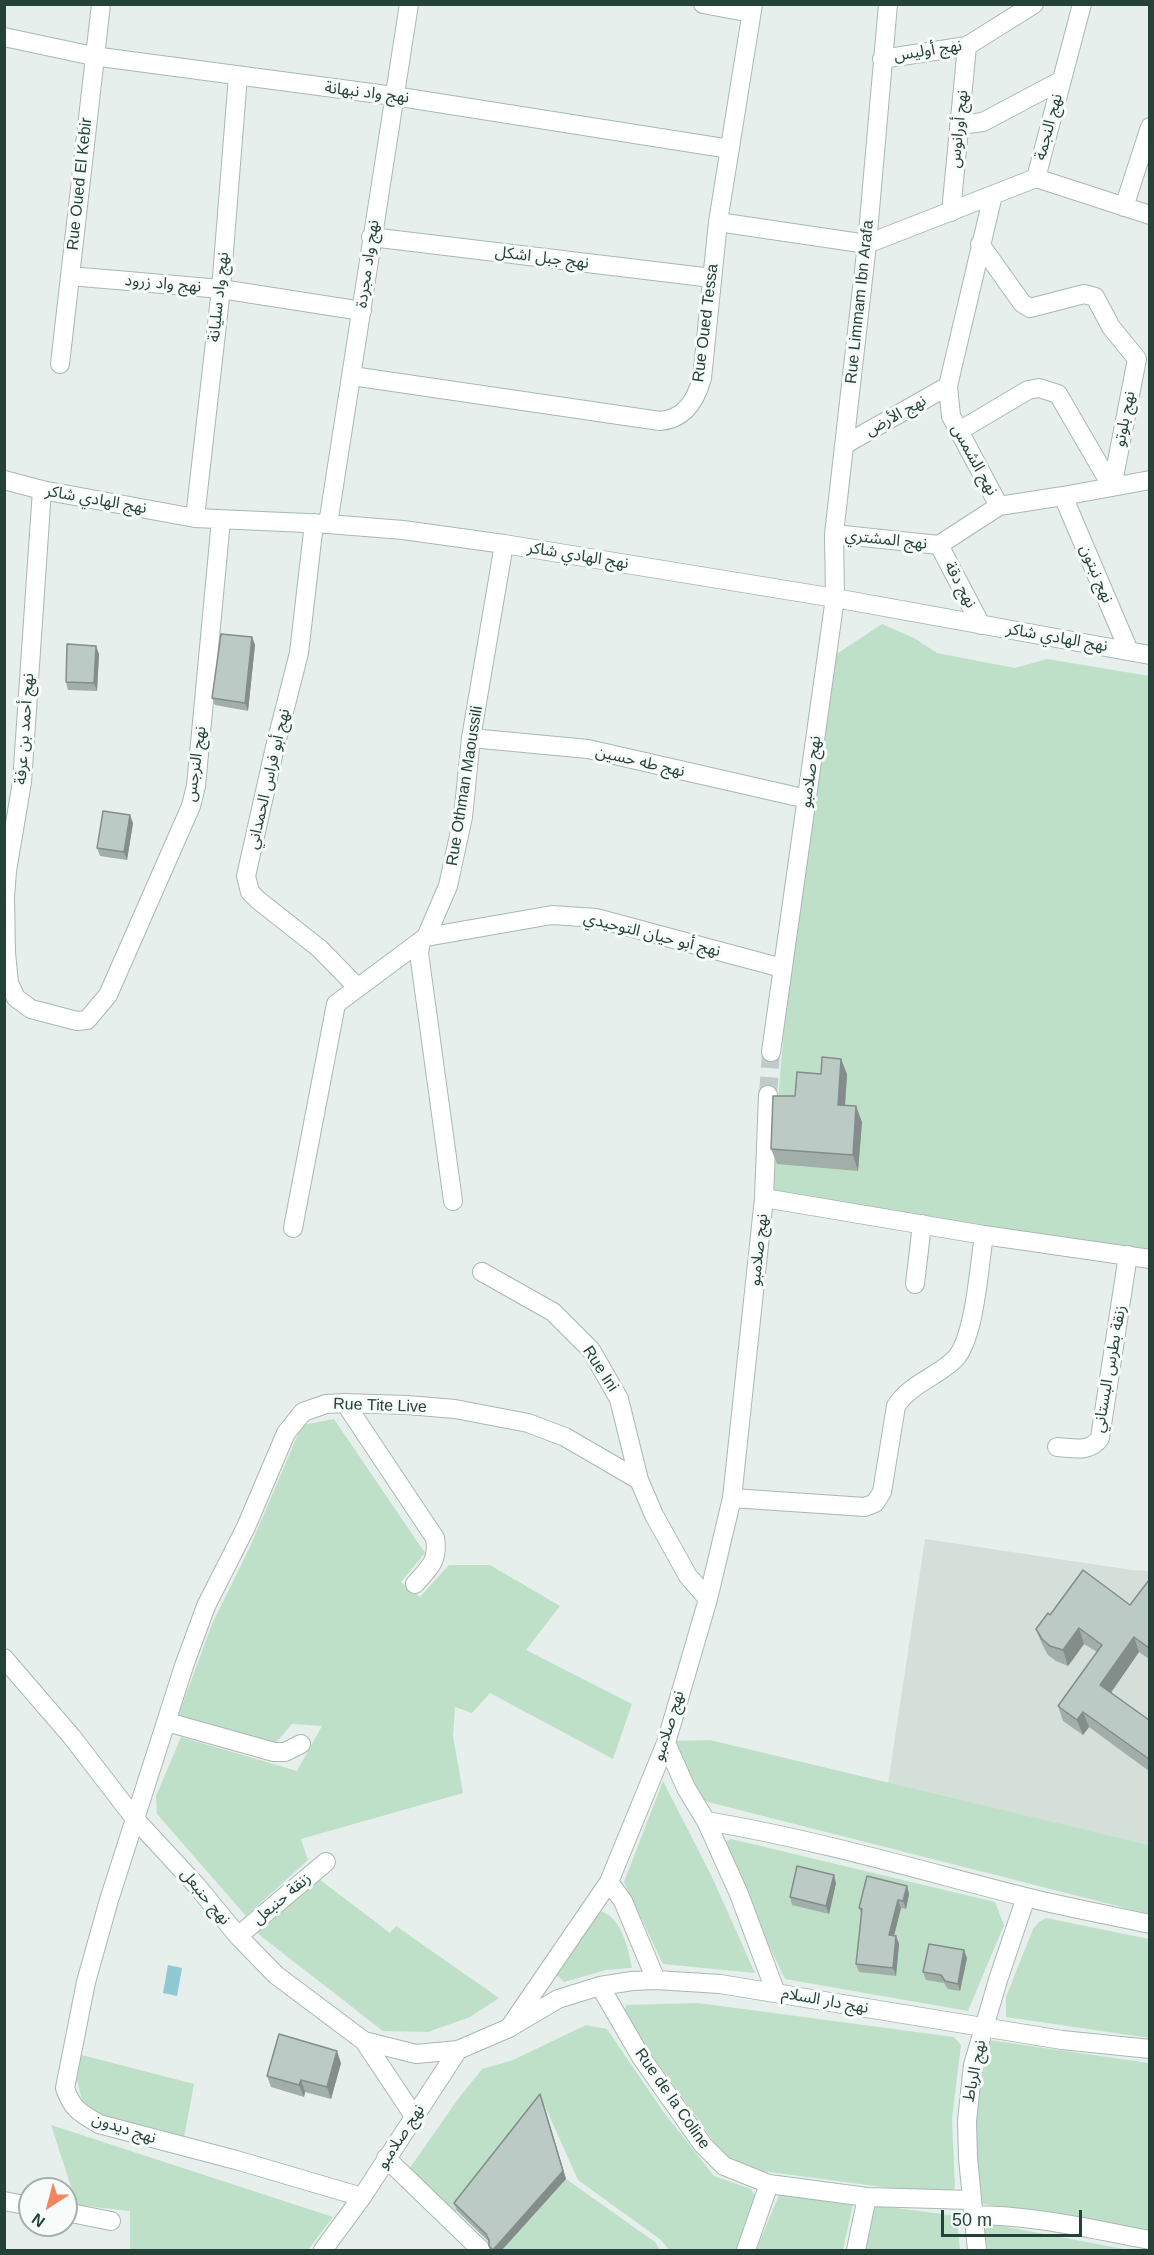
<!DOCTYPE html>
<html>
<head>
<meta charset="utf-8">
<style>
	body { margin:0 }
	#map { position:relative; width:1154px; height:2255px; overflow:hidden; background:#e6efeb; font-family:Arial,sans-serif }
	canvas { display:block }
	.frame { position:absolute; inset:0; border:6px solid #24423a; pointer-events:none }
	.north { position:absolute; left:18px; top:2177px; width:60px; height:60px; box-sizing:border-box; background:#f7fbf9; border:2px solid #a3b1ad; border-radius:50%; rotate:216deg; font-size:16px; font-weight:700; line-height:24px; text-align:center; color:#24423a }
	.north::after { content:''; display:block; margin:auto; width:21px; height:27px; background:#f4845f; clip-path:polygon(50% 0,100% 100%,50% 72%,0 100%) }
	.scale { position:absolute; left:941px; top:2210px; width:141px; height:27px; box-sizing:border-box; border:3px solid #24423a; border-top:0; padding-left:8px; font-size:18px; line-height:21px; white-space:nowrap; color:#24423a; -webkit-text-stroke:4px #f7fbf9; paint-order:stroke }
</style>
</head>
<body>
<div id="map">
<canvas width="1154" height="2255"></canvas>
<div class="frame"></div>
<div class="north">N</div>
<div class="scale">50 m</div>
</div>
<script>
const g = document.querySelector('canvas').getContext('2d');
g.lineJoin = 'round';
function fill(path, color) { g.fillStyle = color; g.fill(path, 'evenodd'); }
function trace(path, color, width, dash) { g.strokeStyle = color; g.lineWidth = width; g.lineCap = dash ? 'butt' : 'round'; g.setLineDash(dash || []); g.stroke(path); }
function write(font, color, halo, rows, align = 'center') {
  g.font = font + ' Arial,"Noto Sans Arabic",sans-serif'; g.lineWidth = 6; g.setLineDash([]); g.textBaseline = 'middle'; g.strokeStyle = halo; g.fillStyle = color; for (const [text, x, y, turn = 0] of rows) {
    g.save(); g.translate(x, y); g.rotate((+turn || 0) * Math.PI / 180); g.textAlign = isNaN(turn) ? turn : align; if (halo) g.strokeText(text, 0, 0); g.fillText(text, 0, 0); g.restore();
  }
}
const built = new Path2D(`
	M 925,1539 L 1132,1570 L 1149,1571 L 1149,1845 L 888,1784 Z`);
const green = new Path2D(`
	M 882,624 L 914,638 L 937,653 L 1015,668 L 1047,659 L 1149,676 L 1149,1252 L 770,1192 L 789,971 L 835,655 Z
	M 334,1419 L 425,1553 L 401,1582 L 420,1597 L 449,1565 L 490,1565 L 560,1606 L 526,1650 L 632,1704 L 613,1759 L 490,1693 L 472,1713 L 455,1707 L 453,1736 L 463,1793 L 301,1839 L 308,1860 L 246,1916 L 157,1814 L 156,1796 L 181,1737 L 297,1771 L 322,1726 L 292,1724 L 275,1744 L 178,1716 L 212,1624 L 249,1549 L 302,1425 Z
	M 710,1740 L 1149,1845 L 1149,1914 L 704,1801 L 673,1741 Z
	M 663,1781 L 712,1877 L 755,1973 L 663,1964 L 624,1882 Z
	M 731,1839 L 995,1902 L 1004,1925 L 968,2011 L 785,1979 L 721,1845 Z
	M 319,1879 L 390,1933 L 396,1926 L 499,1998 L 470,2017 L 428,2032 L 383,2031 L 257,1933 Z
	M 599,1911 C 621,1915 628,1948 632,1968 L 606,1970 L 564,1982 L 555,1973 Z
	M 1046,1918 L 1149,1939 L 1149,2038 L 1006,2017 L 1006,1997 L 1033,1929 L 1039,1922 Z
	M 698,2003 L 954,2037 L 961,2045 L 952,2119 L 955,2188 L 942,2195 L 732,2167 L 623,2015 L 626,2005 Z
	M 586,2025 L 607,2029 L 665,2114 L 714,2176 L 751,2189 L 758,2201 L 740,2250 L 669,2250 L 661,2240 L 578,2180 L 543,2102 L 453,2215 L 407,2172 L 458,2099 L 482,2069 L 513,2060 Z
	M 989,2040 L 1149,2063 L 1149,2232 L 979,2203 L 975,2112 L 980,2045 Z
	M 78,2054 L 194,2084 L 183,2143 L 91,2113 L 82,2100 L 77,2081 Z
	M 51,2125 L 333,2217 L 308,2250 L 130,2250 L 130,2211 L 77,2205 Z
	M 566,2179 L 655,2242 L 660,2250 L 502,2250 Z
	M 779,2195 L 853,2204 L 843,2250 L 756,2250 Z
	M 873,2205 L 957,2216 L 960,2250 L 864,2250 Z
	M 991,2224 L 1129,2250 L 983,2250 L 980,2234 Z`);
const water = new Path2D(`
	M 168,1965 L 182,1968 L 177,1996 L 163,1993 Z`);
const minorTunnel = new Path2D(`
	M 768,1095 L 771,1052`);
const minor = new Path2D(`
	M 703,4 L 751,13
	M 4,37 L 93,56 L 394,96 L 730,149
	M 882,59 L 967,46 L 1034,4
	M 959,125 L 983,122 L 1062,80
	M 1036,178 L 1150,215
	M 993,195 L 948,386 L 951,416 L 999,506
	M 1124,207 L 1150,127
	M 951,212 L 967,46
	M 718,222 L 867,244 L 1036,178 L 1082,4
	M 371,237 L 712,278
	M 980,244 L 1022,303 L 1030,308 L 1084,294 L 1095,297 L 1111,327 L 1137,359 L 1112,487
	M 70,276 L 221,289 L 362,311
	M 60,364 L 101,4
	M 352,376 L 660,421 C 685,419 696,400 702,378 L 718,222 L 753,4
	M 959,431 L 1028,390 L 1039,388 L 1058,394 L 1112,487
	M 844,445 L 948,386
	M 4,480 L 42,490 L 195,518 L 328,524 L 403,530 L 504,544 L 835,598 L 1150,655
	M 42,490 L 22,782 L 7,871 L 5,897 L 6,953 L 9,983 L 16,998 L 31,1009 L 77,1021 L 87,1020 L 108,995 L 191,806 L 196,786 L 221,520
	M 1063,496 L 1129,651
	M 195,518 L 221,289 L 238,76
	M 314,523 L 299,653 L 275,747 L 246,876 L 250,892 L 258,900 L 320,949 L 357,987
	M 328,524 L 409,4
	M 834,534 L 939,545 L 999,506 L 1063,496 L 1150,480
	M 939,545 L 981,625
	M 471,738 L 588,749 L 807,799
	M 771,1052 L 835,598 L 834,534 L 867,244 L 888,4
	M 764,1198 L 984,1235 L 1150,1259
	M 453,1201 L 419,953 L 421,942 L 426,937 L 448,886 L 463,817 L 471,738 L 504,544
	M 293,1228 L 336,1004 L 426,937 L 552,915 L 596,918 L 782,968
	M 482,1272 L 553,1312 L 591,1350 L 619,1399 L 639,1480
	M 915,1284 L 922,1224
	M 345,1403 L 435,1538 C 439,1561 429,1568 415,1584
	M 1057,1447 C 1073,1448 1090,1453 1100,1438 L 1128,1255
	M 732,1498 L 865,1507 L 875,1503 L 882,1492 L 896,1406 C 909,1385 936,1377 954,1360 C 975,1340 979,1266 984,1235
	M 4,1658 L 72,1737 L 135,1819 L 197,1886 L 238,1936 L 276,1975 L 364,2041 L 416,2054 L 458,2050
	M 167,1722 L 274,1752 L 285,1752 L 301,1744
	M 666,1743 L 686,1788 L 706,1821 L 739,1894 L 776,1993
	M 706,1821 C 814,1839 919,1870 1025,1897 C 1066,1907 1108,1915 1150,1924
	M 609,1882 L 623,1901 L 656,1980
	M 238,1936 L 326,1862
	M 600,1986 L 641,2057 L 703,2145 L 724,2166 L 769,2184 L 867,2197 L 971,2200
	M 509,2028 L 609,1882 L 666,1743 L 708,1599 L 732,1498 L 764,1198 L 768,1095
	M 364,2041 L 414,2116
	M 386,2158 L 481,2250
	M 362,2197 L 236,2160 L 99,2124 C 80,2113 72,2109 65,2088 L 86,1982 L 109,1900 L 184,1666 L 206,1606 L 246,1527 L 286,1433 L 303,1412 L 326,1404 L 345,1403 L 407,1405 L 455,1409 L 528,1423 L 565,1437 L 639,1480 L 654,1515 L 688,1576 L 708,1599
	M 4,2201 L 30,2206
	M 66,2212 L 111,2221
	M 973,2215 C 1032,2215 1091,2229 1150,2240
	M 323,2250 L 362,2197 L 458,2050 L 509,2028 L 558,1999 L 600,1986 L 632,1981 L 656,1980 L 720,1984 L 1062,2040 L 1150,2049
	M 746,2250 L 769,2184
	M 856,2250 L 867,2197
	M 977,2250 L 968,2158 L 967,2121 L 973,2065 L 998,1980 L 1026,1897`);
const wall = new Path2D(`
	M 252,637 L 255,645 L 248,711 L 215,705 L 212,698 Z
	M 99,654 L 97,691 L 68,690 L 66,682 Z
	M 133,823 L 127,860 L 100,856 L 97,848 Z
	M 847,1074 L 845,1105 L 862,1122 L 858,1171 L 777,1164 L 771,1149 L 795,1096 Z
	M 1149,1580 L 1149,1659 L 1139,1652 L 1111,1692 L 1149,1720 L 1149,1771 L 1089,1727 L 1083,1735 L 1063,1721 L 1058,1706 L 1097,1652 L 1084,1644 L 1068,1666 L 1056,1661 L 1048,1655 L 1042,1644 L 1036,1629 L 1050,1615 L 1130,1605 Z
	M 836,1883 L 829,1914 L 792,1905 L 790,1897 Z
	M 907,1886 L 909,1894 L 906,1909 L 901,1908 L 894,1936 L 896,1936 L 899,1944 L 896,1976 L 859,1972 L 856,1964 L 862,1916 L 859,1908 Z
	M 967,1958 L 960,1991 L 948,1989 L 944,1983 L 926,1980 L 923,1972 Z
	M 341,2063 L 331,2099 L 305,2092 L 304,2097 L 271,2087 L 267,2076 Z
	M 543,2102 L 566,2179 L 502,2250 L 490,2250 L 489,2246 L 489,2242 L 457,2211 L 454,2203 Z`);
const shadedWall = new Path2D(`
	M 252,637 L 255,645 L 248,711 L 245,703 Z
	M 96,646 L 99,654 L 97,691 L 94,683 Z
	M 130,815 L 133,823 L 127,860 L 124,852 Z
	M 841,1059 L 847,1074 L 844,1120 L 838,1105 Z
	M 856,1106 L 862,1122 L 858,1171 L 853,1155 Z
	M 1079,1628 L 1084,1644 L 1068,1666 L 1063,1650 Z
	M 1134,1637 L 1139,1652 L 1106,1700 L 1100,1685 Z
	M 1083,1712 L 1089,1727 L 1083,1735 L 1077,1720 Z
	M 834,1875 L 836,1883 L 829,1914 L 826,1906 Z
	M 907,1886 L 909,1894 L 906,1909 L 903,1901 Z
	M 898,1900 L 901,1908 L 892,1943 L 889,1935 Z
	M 896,1936 L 899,1944 L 896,1976 L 893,1968 Z
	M 964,1950 L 967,1958 L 960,1991 L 958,1984 Z
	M 337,2051 L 341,2063 L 331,2099 L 327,2087 Z
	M 301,2080 L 305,2092 L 304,2097 L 299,2085 Z
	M 540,2094 L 566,2179 L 502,2250 L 493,2250 Z`);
const building = new Path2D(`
	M 221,634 L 252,637 L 245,703 L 212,698 Z
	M 67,644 L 96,646 L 94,683 L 66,682 Z
	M 103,811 L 130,815 L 124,852 L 97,848 Z
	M 822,1057 L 841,1059 L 838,1105 L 856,1106 L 853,1155 L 771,1149 L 773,1096 L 795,1096 L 797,1072 L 821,1074 Z
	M 1083,1570 L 1130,1605 L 1149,1580 L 1149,1648 L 1134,1637 L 1100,1685 L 1149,1720 L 1149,1759 L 1083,1712 L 1077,1720 L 1058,1706 L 1102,1645 L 1079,1628 L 1063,1650 L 1050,1646 L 1042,1639 L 1036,1629 L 1048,1613 L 1050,1615 Z
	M 797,1866 L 834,1875 L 826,1906 L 790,1897 Z
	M 867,1876 L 907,1886 L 903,1901 L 898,1900 L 889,1935 L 896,1936 L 893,1968 L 856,1964 L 862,1909 L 859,1908 Z
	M 929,1944 L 964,1950 L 958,1984 L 945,1981 L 941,1975 L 923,1972 Z
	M 279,2034 L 337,2051 L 327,2087 L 301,2080 L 299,2085 L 267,2076 Z
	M 540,2094 L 563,2171 L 493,2250 L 489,2246 L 489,2240 L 486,2234 L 454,2203 Z`);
const streetNames = [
	["نهج أوليس",928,51,-9],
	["نهج واد نبهانة",367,93,7],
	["نهج النجمة",1049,127,-75],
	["نهج أورانوس",959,129,-84],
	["Rue Oued El Kebir",80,184,-84],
	["نهج جبل اشكل",542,258,7],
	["نهج واد مجردة",368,264,-82],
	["نهج واد زرود",163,284,5],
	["نهج واد سليانة",219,297,-84],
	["Rue Limmam Ibn Arafa",860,302,-84],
	["Rue Oued Tessa",706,323,-83],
	["نهج الأرض",896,416,-29],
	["نهج بلوتو",1125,419,-79],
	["نهج الشمس",974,460,61],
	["نهج الهادي شاكر",96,500,10],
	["نهج المشتري",886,540,6],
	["نهج الهادي شاكر",578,556,9],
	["نهج نبتون",1096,574,67],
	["نهج دقة",960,585,62],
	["نهج الهادي شاكر",1057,638,10],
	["نهج أحمد بن عرفة",25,729,-86],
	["نهج طه حسين",640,762,13],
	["نهج النرجس",196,764,-82],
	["نهج صلامبو",811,772,-82],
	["نهج أبو فراس الحمداني",269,779,-77],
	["Rue Othman Maoussili",465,786,-81],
	["نهج أبو حيان التوحيدي",652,935,14],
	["نهج صلامبو",759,1250,-84],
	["Rue Ini",600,1369,57],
	["زنقة بطرس البستاني",1110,1369,-80],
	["Rue Tite Live",380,1406,2],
	["نهج صلامبو",669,1726,-73],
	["نهج حنبعل",205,1897,50],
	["زنقة حنبعل",282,1899,-40],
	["نهج دار السلام",825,2001,10],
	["نهج الرباط",975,2071,-79],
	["Rue de la Coline",672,2099,55],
	["نهج ديدون",124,2129,18],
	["نهج صلامبو",401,2137,-57]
];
fill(built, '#d4dfda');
fill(green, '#bfe0c8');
fill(water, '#8ec9d4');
trace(minorTunnel, '#bfccc8', 18, [18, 9]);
trace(minor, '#a8b8b2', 20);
trace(minor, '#fff', 18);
fill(wall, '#a1aea9');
fill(shadedWall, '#838d89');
fill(building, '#bbcac4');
trace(building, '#838d89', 1.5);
write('16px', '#24423a', '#f7fbf9', streetNames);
</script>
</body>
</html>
